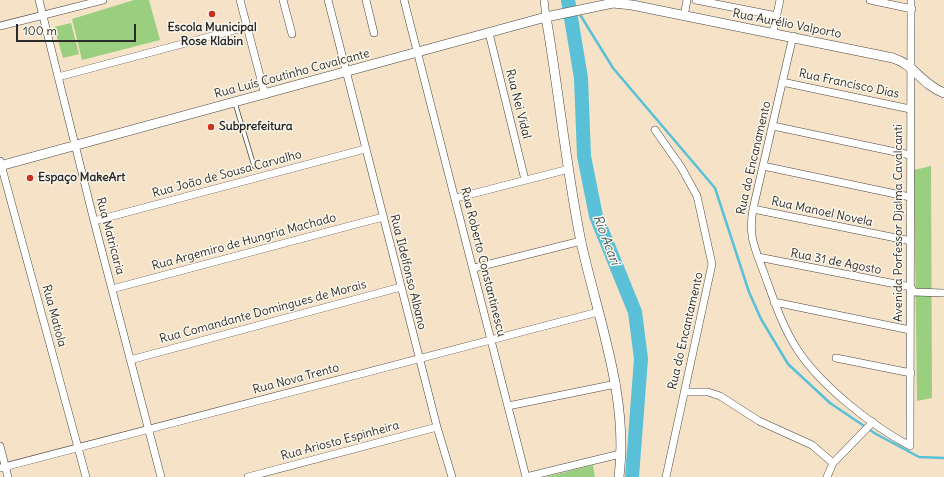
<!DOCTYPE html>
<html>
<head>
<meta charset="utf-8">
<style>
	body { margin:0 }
	#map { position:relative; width:944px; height:477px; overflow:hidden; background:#f5e2c7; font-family:Delius,sans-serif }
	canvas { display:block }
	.scale { position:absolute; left:16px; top:24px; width:120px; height:18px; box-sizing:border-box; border:2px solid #2b2b2b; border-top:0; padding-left:5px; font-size:12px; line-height:14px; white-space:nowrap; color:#2b2b2b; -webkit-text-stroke:3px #fbf7ec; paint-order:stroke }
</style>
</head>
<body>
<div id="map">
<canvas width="944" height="477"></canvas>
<div class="scale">100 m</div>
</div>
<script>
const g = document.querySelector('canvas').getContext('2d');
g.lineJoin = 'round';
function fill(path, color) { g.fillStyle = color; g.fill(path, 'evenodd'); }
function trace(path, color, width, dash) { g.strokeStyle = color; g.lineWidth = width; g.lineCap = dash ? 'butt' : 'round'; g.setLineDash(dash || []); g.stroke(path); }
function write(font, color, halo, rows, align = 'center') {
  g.font = font + ' Delius,sans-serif'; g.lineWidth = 3; g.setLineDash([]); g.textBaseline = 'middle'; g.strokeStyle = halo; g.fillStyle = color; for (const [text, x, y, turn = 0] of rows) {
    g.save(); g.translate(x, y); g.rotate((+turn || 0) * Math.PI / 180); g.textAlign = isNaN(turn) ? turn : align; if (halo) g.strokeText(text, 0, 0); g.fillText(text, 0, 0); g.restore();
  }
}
const green = new Path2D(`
	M 134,0 L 149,0 L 160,40 L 82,60 L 72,19 Z
	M 71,23 L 79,54 L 63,58 L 54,27 Z
	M 931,166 L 932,398 L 917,401 L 914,170 Z
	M 593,465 L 595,477 L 546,477 Z`);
const stream = new Path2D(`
	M 571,0 L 613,68 L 715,188 L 749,292 L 761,319 L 788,364 L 830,403 L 876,434 L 919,457 L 944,458`);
const river = new Path2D(`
	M 568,0 L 581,78 L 584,156 L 596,216 L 635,312 L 641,359 L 632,477`);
const lane = new Path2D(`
	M 235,103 L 254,166`);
const street = new Path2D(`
	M 39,0 L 94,221 L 161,477
	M 240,0 L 265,95
	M 283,0 L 292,34
	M 328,0 L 437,427 L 452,477
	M 366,0 L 374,33
	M 404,0 L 526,477
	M 544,0 L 546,17
	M 696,0 L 777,16
	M 870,0 L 912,9
	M 684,16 L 687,0
	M 0,26 L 103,0
	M 773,32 L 780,0
	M 489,33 L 525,180
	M 793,36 L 753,209 C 748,237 755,248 764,273 C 774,300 782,326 797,349 C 820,385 872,426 910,446 L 911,0
	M 58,77 L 246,27
	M 782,82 L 910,109
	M 773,126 L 910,155
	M 655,130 L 681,167 L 697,196 L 712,264 L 666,477
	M 0,161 L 86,477
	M 763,166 L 910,197
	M 456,198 L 569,169
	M 753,209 L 911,241
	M 94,221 L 365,149
	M 758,257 L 911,287 L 914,292 L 944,293
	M 474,268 L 581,241
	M 112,289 L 383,217
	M 774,302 L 910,330
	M 836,358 L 911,373
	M 130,360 L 401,287
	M 684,392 L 708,392 L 720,396 L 759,421 L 812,445 L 833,463
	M 508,406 L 616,384
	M 0,446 L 8,477
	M 0,468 L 598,312
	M 248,477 L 437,427
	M 526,477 L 620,454
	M 827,477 L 833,463 L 873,422`);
const secondary = new Path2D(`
	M 546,17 C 559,92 566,168 581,242 C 598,319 629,397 619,477
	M 0,166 L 546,17 L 613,3 L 632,5 L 893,58 C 915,65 921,84 944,93`);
const markers = [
	[212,14,4,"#c8321e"],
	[211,127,4,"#c8321e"],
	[30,178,4,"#c8321e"]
];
const streetNames = [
	["Rua Aurélio Valporto",787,24,11],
	["Rua Luís Coutinho Cavalcante",292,74,-15],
	["Rua Francisco Dias",849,84,12],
	["Rua Nei Vidal",518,104,76],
	["Rua do Encanamento",754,158,-77],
	["Rua João de Sousa Carvalho",227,174,-15],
	["Rua Manoel Novela",822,212,12],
	["Avenida Porfessor Djalma Cavalcanti",899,223,-90],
	["Rua Matricaria",110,236,75],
	["Rua Argemiro de Hungria Machado",244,242,-15],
	["Rua Roberto Constantinescu",483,262,76],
	["Rua 31 de Agosto",836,262,11],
	["Rua Ildelfonso Albano",408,272,76],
	["Rua Comandante Domingues de Morais",263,312,-15],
	["Rua Matiola",54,316,75],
	["Rua do Encantamento",686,331,-77],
	["Rua Nova Trento",296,379,-15],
	["Rua Ariosto Espinheira",340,441,-15]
];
const poiNames = [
	["Escola Municipal",212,28,"center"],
	["Rose Klabin",212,42,"center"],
	["Subprefeitura",219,127],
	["Espaço MakeArt",38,178]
];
const waterNames = [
	["Rio Acari",606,240,69]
];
fill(green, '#9acf80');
trace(stream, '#5ac0d7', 2.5);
trace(river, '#5ac0d7', 14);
trace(lane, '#494642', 5);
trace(street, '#494642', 8);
trace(secondary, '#494642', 10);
trace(lane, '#fff', 3.5);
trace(street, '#fff', 7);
trace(secondary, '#fff', 9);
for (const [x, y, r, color] of markers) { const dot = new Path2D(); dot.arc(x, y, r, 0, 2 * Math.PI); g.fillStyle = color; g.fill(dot); trace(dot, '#fbf7ec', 1.5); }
write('12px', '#2b2b2b', '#fbf7ec', streetNames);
write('bold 12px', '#2b2b2b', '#fbf7ec', poiNames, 'left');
write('italic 13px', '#39585f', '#fbf7ec', waterNames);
</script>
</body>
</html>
